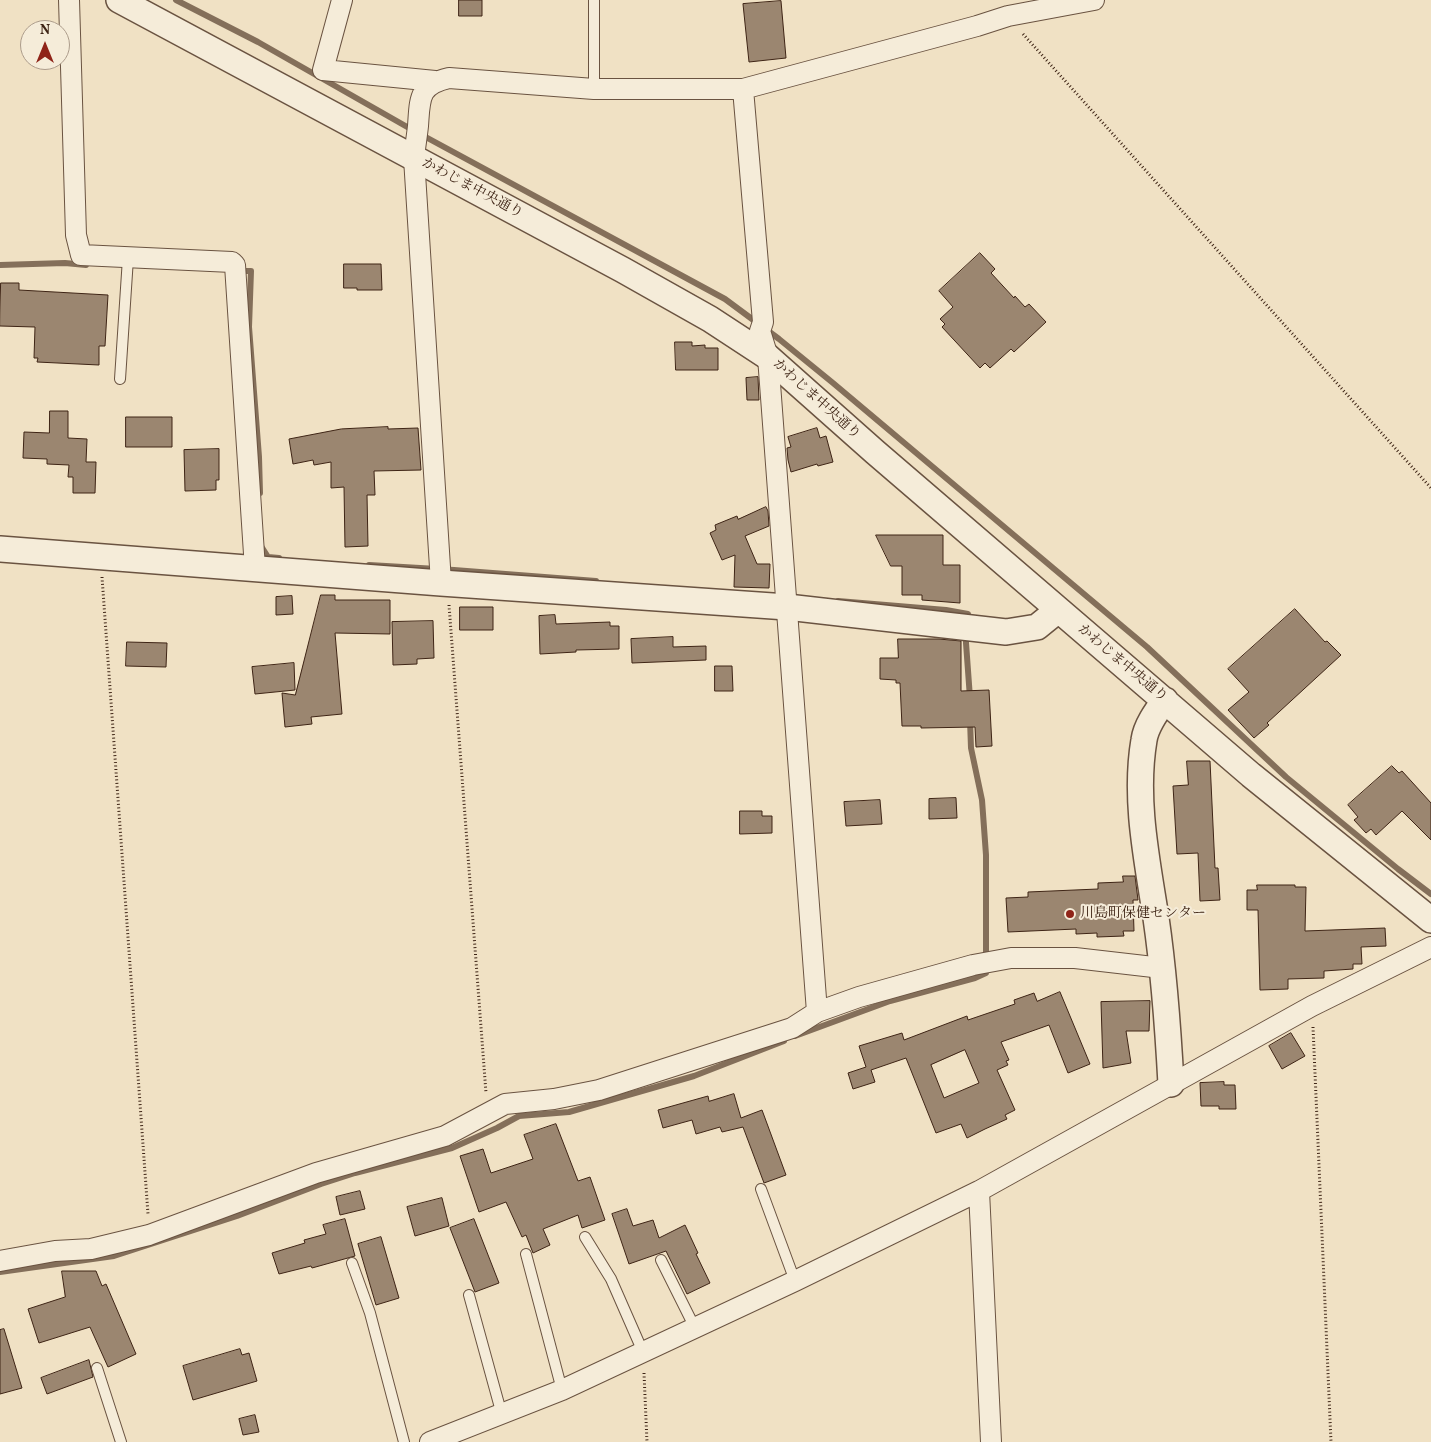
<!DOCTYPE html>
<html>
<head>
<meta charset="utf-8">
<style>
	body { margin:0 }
	#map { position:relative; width:1431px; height:1442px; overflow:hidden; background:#f0e1c4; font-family:Vollkorn,serif }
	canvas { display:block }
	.north { position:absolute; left:20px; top:20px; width:50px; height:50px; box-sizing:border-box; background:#f5ecd9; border:1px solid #ac9c8b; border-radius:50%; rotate:0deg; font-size:14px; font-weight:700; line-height:20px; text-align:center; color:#3e2415 }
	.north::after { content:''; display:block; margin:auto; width:18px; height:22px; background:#8f2418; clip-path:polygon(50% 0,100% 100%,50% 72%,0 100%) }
</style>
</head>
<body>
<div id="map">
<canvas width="1431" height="1442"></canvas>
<div class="north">N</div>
</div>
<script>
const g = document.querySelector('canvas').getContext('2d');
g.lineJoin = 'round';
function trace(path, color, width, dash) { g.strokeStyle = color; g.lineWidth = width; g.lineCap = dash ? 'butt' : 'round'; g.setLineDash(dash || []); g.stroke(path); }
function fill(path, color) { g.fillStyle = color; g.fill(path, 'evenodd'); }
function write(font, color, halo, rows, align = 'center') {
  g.font = font + ' Vollkorn,"Noto Serif JP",serif'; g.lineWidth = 4; g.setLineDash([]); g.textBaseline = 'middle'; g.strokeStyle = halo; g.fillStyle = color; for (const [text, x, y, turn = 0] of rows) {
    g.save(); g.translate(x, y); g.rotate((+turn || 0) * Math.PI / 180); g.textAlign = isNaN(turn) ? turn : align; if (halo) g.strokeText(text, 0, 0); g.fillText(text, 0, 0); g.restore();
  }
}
const stream = new Path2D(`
	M 176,0 L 258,42 L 409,128 L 725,299 L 779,339 L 833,383 L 1147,647 L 1286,777 L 1398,869 L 1431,894
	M 0,265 L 65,263 L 86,265
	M 239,271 L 251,271 L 249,327 L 259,457 L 260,493
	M 261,546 L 268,557 L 279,558
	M 369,565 L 454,570 L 596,581
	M 838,601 L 946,610 L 968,614 L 967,623
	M 966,633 L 966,643 L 970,698
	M 795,1036 L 890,1001 L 975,978 L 986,973 L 986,855 L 982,800 L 971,748 L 970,720
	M 0,1272 L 114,1256 L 237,1216 L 321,1184 L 355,1173 L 452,1148 L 497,1128 L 519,1116 L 569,1112 L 694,1076 L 784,1041`);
const building = new Path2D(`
	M 459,0 L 482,0 L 482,16 L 459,16 Z
	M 781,1 L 786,58 L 749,62 L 743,4 Z
	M 980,253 L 995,269 L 991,273 L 1014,298 L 1015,296 L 1025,307 L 1029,304 L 1046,322 L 1014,352 L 1011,349 L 990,368 L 985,363 L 980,368 L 942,327 L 945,324 L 940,319 L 953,307 L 939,291 Z
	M 344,264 L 381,264 L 382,290 L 357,290 L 357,288 L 344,288 Z
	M 1,283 L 19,283 L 19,290 L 108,295 L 105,346 L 99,346 L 99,365 L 37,362 L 38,358 L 34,358 L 35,327 L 0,326 Z
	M 675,342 L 692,342 L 692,346 L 705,345 L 705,348 L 718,348 L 718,370 L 676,370 Z
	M 758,377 L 759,400 L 747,400 L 746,378 Z
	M 50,411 L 68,411 L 68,438 L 87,439 L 86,462 L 96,462 L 95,493 L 73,493 L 73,477 L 68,477 L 69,465 L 47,464 L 47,459 L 23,458 L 24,432 L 49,433 Z
	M 126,417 L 172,417 L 172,447 L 126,447 Z
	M 388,427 L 388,429 L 418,428 L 421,470 L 374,471 L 375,495 L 367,495 L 368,546 L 345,547 L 344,487 L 331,488 L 331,462 L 314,465 L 313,460 L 293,464 L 289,439 L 341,429 Z
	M 817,428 L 820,438 L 826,436 L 833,462 L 818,466 L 817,464 L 791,472 L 788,460 L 787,448 L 791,447 L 788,437 Z
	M 219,449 L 219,480 L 216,480 L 216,490 L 185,491 L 184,450 Z
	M 766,507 L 768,511 L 769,526 L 745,536 L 757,564 L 770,564 L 769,588 L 734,587 L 735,555 L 722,560 L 710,533 L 716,530 L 715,525 L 737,516 L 738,519 Z
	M 876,535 L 943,535 L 943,565 L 960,565 L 960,603 L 922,600 L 922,595 L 902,595 L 902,566 L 891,566 Z
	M 321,595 L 335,595 L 335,600 L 390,600 L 390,634 L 335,633 L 342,714 L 311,717 L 312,724 L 285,727 L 282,693 L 295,695 Z
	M 292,596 L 293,614 L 276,615 L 276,597 Z
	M 460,607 L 493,607 L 493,630 L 460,630 Z
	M 1295,609 L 1325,642 L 1327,641 L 1341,655 L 1267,723 L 1269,725 L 1254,738 L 1228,710 L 1249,692 L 1228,669 Z
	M 555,615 L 556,624 L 610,622 L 610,626 L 619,626 L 619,649 L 576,650 L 576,652 L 540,654 L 539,616 Z
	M 433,621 L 434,658 L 417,659 L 417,664 L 393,665 L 392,622 Z
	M 673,637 L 673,647 L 706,646 L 706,660 L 632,663 L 631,639 Z
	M 898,639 L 939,639 L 961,641 L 961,691 L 989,690 L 992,746 L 976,747 L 975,727 L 921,728 L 921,726 L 902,726 L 900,683 L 896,683 L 896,680 L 880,679 L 880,658 L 898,658 Z
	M 127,642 L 167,643 L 166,667 L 126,666 Z
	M 294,663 L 295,690 L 255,694 L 252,667 Z
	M 715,666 L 732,666 L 733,691 L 715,691 Z
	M 1187,761 L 1210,761 L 1215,868 L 1218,868 L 1220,900 L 1200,901 L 1198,853 L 1177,854 L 1173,786 L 1188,785 Z
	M 1392,766 L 1399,773 L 1402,771 L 1431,803 L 1431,840 L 1402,811 L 1376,835 L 1371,829 L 1366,833 L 1354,820 L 1358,817 L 1348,805 Z
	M 956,798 L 957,818 L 929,819 L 929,799 Z
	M 880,800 L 882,824 L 846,826 L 844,802 Z
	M 740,811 L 762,811 L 762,816 L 772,816 L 772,833 L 740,834 Z
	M 1123,876 L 1135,876 L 1138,900 L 1133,900 L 1134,931 L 1123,931 L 1124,936 L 1097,937 L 1097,933 L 1076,934 L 1076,929 L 1008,932 L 1006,898 L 1028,897 L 1028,892 L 1098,889 L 1098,883 L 1123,882 Z
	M 1257,885 L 1295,885 L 1295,887 L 1306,887 L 1305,931 L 1385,928 L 1386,946 L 1361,947 L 1362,964 L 1353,964 L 1353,969 L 1324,971 L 1324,978 L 1288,979 L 1288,989 L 1260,990 L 1258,910 L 1247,910 L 1247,890 L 1257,890 Z
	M 1060,992 L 1090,1064 L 1068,1073 L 1049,1025 L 1001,1042 L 1009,1060 L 1006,1061 L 1008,1065 L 997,1070 L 1015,1110 L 1005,1115 L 1007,1119 L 985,1129 L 967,1138 L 961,1124 L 936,1133 L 906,1058 L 871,1070 L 875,1082 L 853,1089 L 848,1073 L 866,1067 L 859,1046 L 902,1033 L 904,1040 L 967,1016 L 968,1020 L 1015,1004 L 1014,1000 L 1034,993 L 1037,1001 ZM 965,1050 L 979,1083 L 944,1098 L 931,1065 Z
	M 1150,1001 L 1149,1031 L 1126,1031 L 1131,1063 L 1103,1068 L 1101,1002 Z
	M 1291,1033 L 1305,1056 L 1282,1069 L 1269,1046 Z
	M 1224,1082 L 1224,1085 L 1235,1085 L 1236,1109 L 1219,1109 L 1219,1106 L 1201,1106 L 1200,1083 Z
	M 734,1094 L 741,1118 L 762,1110 L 786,1175 L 764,1183 L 743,1127 L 722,1132 L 720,1127 L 696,1134 L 692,1120 L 663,1128 L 658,1110 L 708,1096 L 709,1101 Z
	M 556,1124 L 578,1181 L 590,1177 L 605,1220 L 582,1228 L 578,1215 L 543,1229 L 550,1245 L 533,1253 L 526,1235 L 522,1237 L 506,1202 L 479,1212 L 460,1156 L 483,1149 L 491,1173 L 533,1159 L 524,1135 Z
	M 360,1191 L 365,1209 L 340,1215 L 336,1197 Z
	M 442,1198 L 449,1226 L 415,1236 L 407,1207 Z
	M 627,1209 L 633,1226 L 653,1220 L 659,1238 L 685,1225 L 698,1253 L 696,1254 L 710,1283 L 687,1294 L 666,1251 L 629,1264 L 612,1214 Z
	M 345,1219 L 355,1256 L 312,1268 L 311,1266 L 279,1274 L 272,1253 L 305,1243 L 304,1240 L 326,1234 L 323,1225 Z
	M 474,1219 L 499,1283 L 475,1292 L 450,1228 Z
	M 381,1237 L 399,1298 L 376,1305 L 358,1244 Z
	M 62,1271 L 96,1271 L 102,1286 L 106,1284 L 136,1354 L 108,1367 L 90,1327 L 39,1343 L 28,1309 L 65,1297 Z
	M 4,1329 L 22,1388 L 0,1394 L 0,1330 Z
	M 240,1349 L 242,1355 L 249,1353 L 257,1381 L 193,1400 L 183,1366 Z
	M 89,1360 L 93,1377 L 47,1394 L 41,1378 Z
	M 255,1415 L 259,1432 L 243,1435 L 239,1419 Z`);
const path = new Path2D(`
	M 1023,34 L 1431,488
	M 102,577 L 148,1214
	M 449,605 L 486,1093
	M 1313,1027 L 1331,1442
	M 644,1373 L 647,1442`);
const service = new Path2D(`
	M 594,0 L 594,89
	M 120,379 L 128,258
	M 761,1189 L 795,1281
	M 585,1237 L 611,1279 L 643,1352
	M 526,1254 L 562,1390
	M 661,1260 L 695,1328
	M 352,1263 L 370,1313 L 404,1442
	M 469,1295 L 502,1415
	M 97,1368 L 121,1442`);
const minor = new Path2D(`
	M 69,0 L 76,235 L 81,255 L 232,262 L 235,265 L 255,569
	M 342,0 L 323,70 L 435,81
	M 743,89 L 763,322 L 760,331 L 768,357 L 817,1012
	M 441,583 L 414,158 C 415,147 417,136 418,126 C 420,99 418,85 449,78 L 594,89 L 743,89 L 977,26 L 1008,16 L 1094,0
	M 979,1191 L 991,1442
	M 0,1261 L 55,1251 L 91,1249 L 149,1235 L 316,1173 L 445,1136 L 505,1104 L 554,1099 L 599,1090 L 792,1028 L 817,1012 L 859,997 L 973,965 L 1011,958 L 1075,958 L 1162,968
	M 430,1442 L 562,1390 L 795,1281 L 979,1191 L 1312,1006 L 1431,947`);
const tertiary = new Path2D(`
	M 119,0 L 623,270 L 710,319 L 768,357 L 875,452 L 1251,775 L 1431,920
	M 0,549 L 441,583 L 787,607 L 1006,632 L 1037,627 L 1058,610
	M 1165,700 C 1156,712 1146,726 1144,740 C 1134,799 1147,860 1156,918 C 1164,973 1168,1028 1171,1084`);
const markers = [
	[1070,914,5,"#8f2418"]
];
const streetNames = [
	["かわじま中央通り",472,189,28],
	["かわじま中央通り",816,400,42],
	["かわじま中央通り",1122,664,40]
];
const poiNames = [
	["川島町保健センター",1080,914]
];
trace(stream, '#846f5a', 6);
fill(building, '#9b8670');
trace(building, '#3e2415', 1);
trace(service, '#6a5341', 12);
trace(minor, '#6a5341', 22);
trace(tertiary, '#6a5341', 28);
trace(path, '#3e2415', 3, [1, 2.5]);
trace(service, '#f5ecd9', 10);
trace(minor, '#f5ecd9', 20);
trace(tertiary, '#f5ecd9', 25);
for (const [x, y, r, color] of markers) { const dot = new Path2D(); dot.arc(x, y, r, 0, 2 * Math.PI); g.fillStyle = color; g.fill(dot); trace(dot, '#f5ecd9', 2); }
write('14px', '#3e2415', '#f5ecd9', streetNames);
write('14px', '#3e2415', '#f5ecd9', poiNames, 'left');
</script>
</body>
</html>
